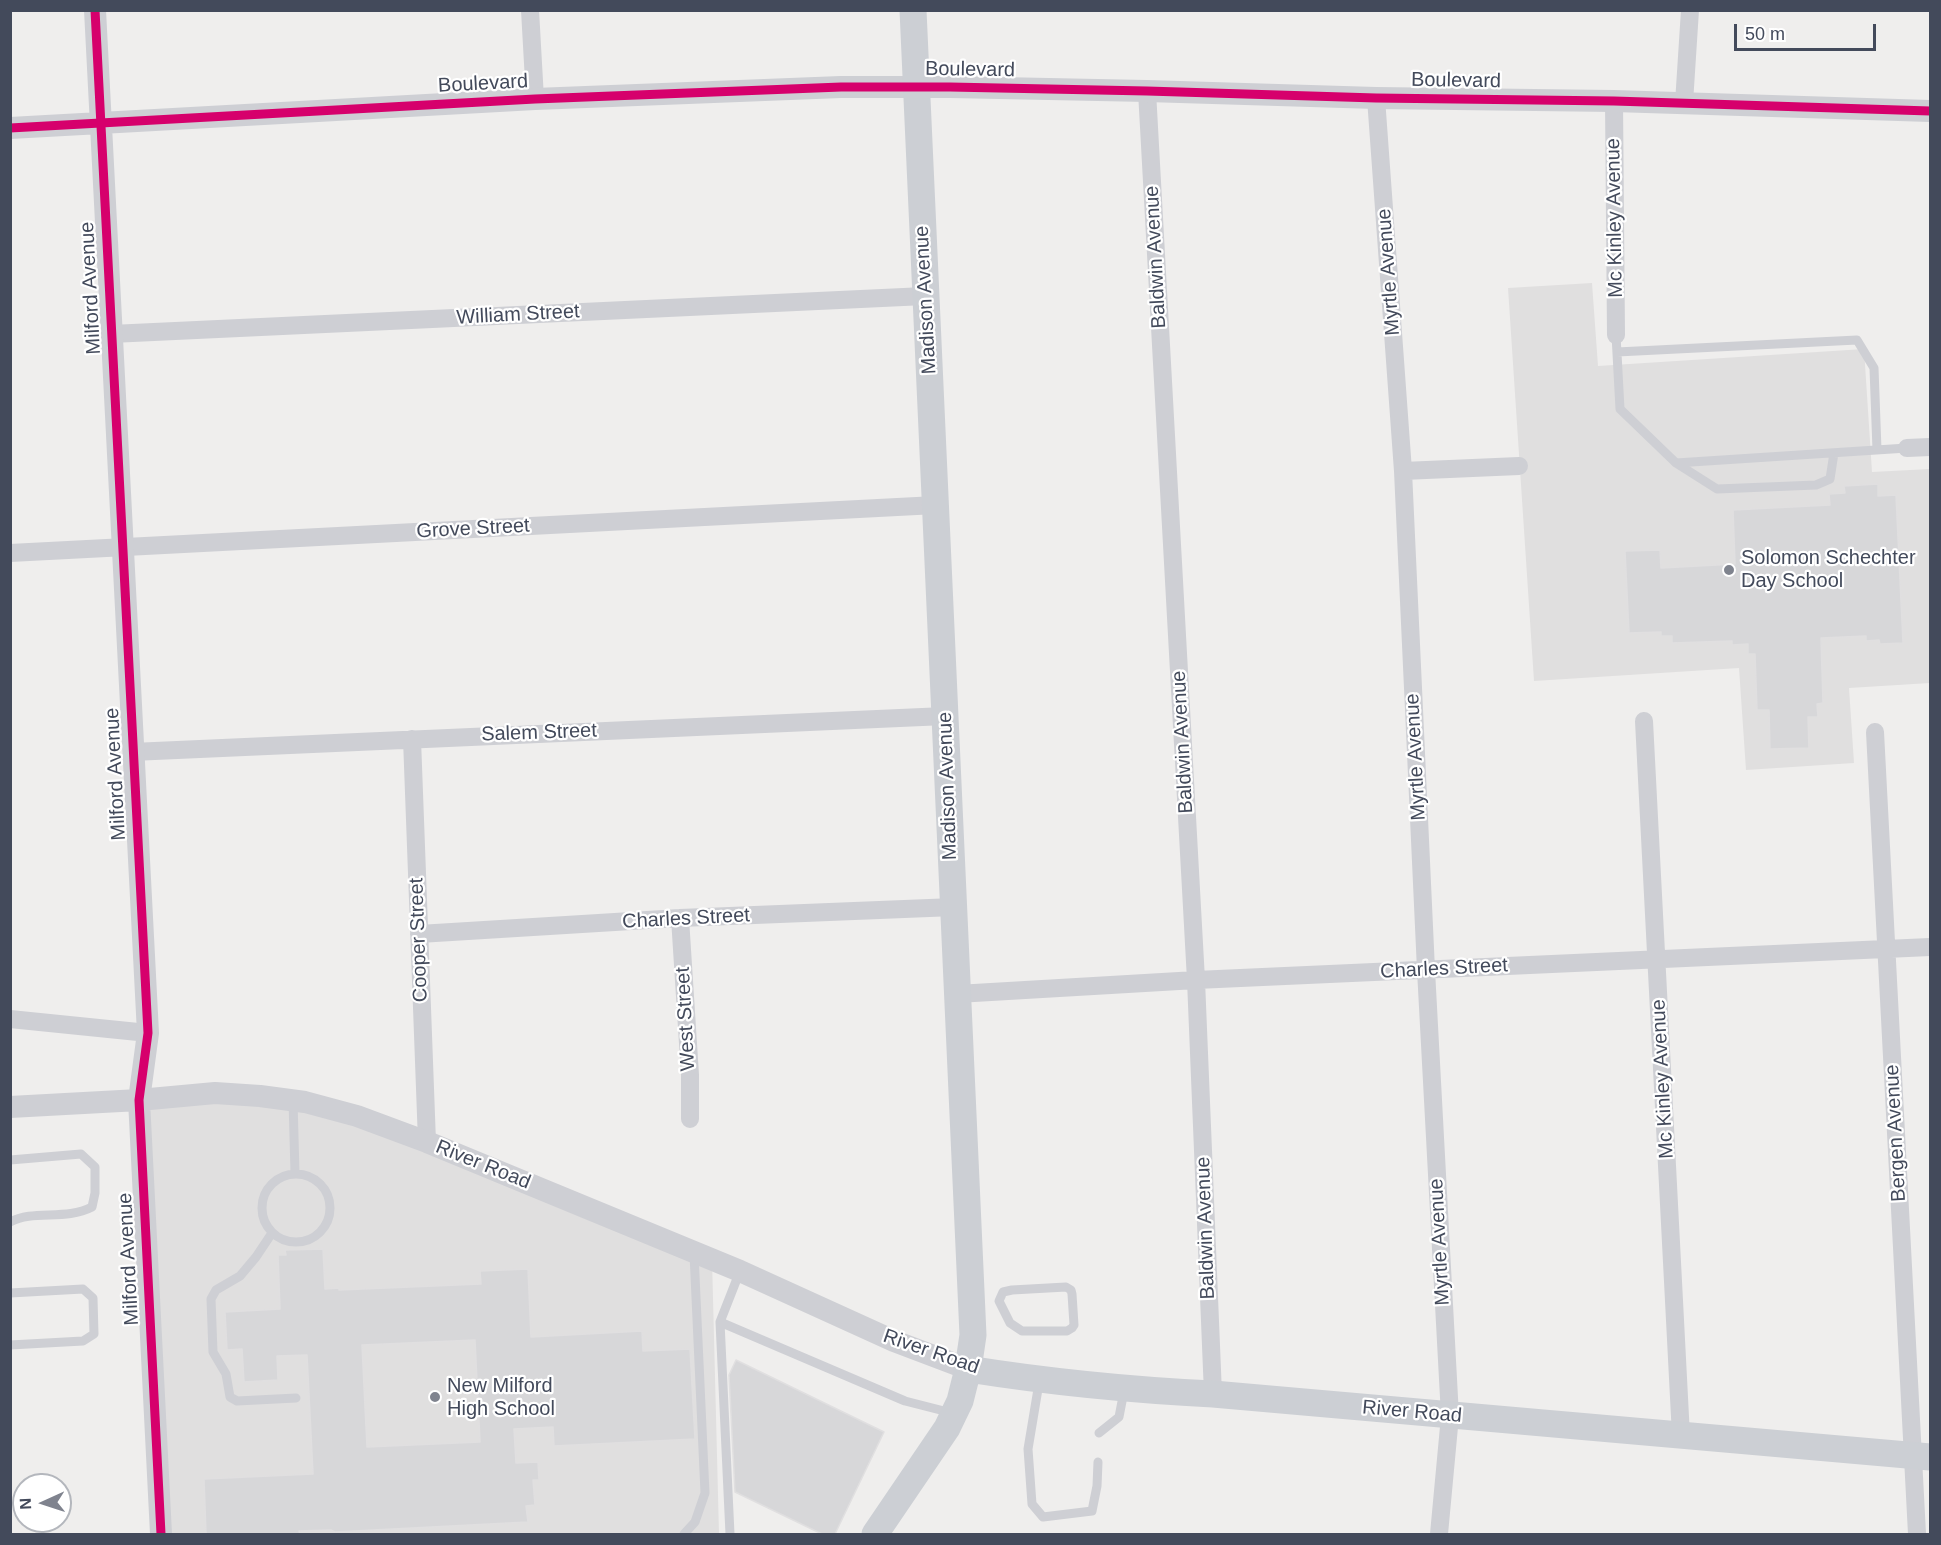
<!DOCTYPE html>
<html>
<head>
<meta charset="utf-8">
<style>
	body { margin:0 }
	#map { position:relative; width:1941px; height:1545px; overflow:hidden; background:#efeeed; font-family:Arial,sans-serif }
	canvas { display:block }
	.frame { position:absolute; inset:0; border:12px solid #434a5b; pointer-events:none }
	.north { position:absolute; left:12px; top:1473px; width:60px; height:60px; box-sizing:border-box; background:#fff; border:2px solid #b4b7bd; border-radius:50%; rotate:267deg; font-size:16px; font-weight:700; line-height:24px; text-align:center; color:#434a5b }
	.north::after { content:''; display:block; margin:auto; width:21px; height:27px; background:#7f838e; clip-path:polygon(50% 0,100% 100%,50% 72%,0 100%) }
	.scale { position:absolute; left:1734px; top:24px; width:142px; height:27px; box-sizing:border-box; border:3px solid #434a5b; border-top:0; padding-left:8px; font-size:18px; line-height:21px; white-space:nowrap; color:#434a5b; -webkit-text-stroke:4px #fff; paint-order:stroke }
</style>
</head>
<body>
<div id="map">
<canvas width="1941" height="1545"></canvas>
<div class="frame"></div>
<div class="north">N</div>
<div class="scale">50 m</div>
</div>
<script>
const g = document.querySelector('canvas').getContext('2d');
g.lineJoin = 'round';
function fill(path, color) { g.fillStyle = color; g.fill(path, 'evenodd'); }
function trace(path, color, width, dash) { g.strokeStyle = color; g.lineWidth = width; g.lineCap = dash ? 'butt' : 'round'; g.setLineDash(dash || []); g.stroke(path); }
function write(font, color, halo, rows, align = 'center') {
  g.font = font + ' Arial,sans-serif'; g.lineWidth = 4.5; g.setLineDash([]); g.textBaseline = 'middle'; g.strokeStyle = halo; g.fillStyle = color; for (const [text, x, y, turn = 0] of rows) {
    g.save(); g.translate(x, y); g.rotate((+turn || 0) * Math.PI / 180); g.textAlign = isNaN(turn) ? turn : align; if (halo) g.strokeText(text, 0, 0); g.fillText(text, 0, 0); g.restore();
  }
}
const education = new Path2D(`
	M 1592,283 L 1598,366 L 1864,349 L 1872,472 L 1930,469 L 1930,683 L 1849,688 L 1854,763 L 1746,770 L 1739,668 L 1534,681 L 1508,288 Z
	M 139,1100 L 305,1102 L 712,1259 L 719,1534 L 161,1534 Z`);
const building = new Path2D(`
	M 1878,484 L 1878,496 L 1896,495 L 1903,643 L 1880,644 L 1879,640 L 1866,641 L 1866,636 L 1821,638 L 1823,703 L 1817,704 L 1818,717 L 1808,717 L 1809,748 L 1770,749 L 1769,710 L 1757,710 L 1755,654 L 1748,654 L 1748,644 L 1732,645 L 1732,641 L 1672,643 L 1672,636 L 1661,636 L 1661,632 L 1629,633 L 1625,551 L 1660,550 L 1661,568 L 1735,564 L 1733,510 L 1830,505 L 1829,494 L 1845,493 L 1844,486 Z
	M 323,1249 L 325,1289 L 339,1288 L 339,1290 L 481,1284 L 480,1271 L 528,1269 L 531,1337 L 642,1331 L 643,1351 L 690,1349 L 695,1439 L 554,1446 L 553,1427 L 514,1429 L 516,1463 L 538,1462 L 539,1480 L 533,1480 L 535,1505 L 526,1506 L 528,1522 L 335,1532 L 331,1530 L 299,1531 L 300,1534 L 206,1534 L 204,1479 L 313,1474 L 307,1355 L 277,1356 L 278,1380 L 244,1382 L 242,1349 L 227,1350 L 225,1312 L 280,1309 L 278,1255 L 286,1255 L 285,1250 ZM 475,1340 L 480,1442 L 367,1447 L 362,1345 Z
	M 736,1360 L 884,1432 L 835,1534 L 822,1534 L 735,1492 L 729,1375 Z`);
const service = new Path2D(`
	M 1616,335 L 1620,409 L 1676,463 L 1717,489 L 1816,485 L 1830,479 L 1834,453
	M 1617,352 L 1857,340 L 1874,368 L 1877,450
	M 1676,463 L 1907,448
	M 293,1100 L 295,1173
	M 10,1160 L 81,1154 L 95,1167 L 95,1193 L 92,1207 C 65,1221 34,1209 10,1222
	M262 1208a34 34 0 1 1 68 0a34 34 0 1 1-68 0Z
	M 272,1233 L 256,1257 L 240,1276 L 216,1290 L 211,1299 L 213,1352 L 226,1374 L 230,1397 L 237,1401 L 296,1398
	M 1066,1287 L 1071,1290 L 1072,1294 L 1074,1325 L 1072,1328 L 1067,1331 L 1022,1331 L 1010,1323 L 999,1301 L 1003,1292 L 1012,1290 Z
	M 10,1293 L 83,1289 L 93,1298 L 94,1334 L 83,1341 L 10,1345
	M 720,1322 L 905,1401 L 952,1413
	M 1039,1383 L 1028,1449 L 1032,1504 L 1043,1517 L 1092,1511 L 1097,1486 L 1098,1462
	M 1099,1433 L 1119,1417 L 1124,1391
	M 684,1534 L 695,1522 L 705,1493 L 694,1254
	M 730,1534 L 720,1322 L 740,1271`);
const minor = new Path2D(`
	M 530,10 L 535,99
	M 1147,91 L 1196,980 L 1213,1394
	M 1376,98 L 1403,471 L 1426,970 L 1450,1416 L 1439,1534
	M 1614,101 L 1616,335
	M 1684,103 L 1690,10
	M 111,334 L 925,296
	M 1907,448 L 1930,447
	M 1403,471 L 1519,466
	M 10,553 L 936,505
	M 1644,721 L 1681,1436
	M 1875,732 L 1917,1534
	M 412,739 L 427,1142
	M 132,752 L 945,716
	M 680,918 L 690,1075 L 690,1119
	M 419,934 L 680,918 L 954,907
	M 957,994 L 1196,980 L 1930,947
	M 10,1019 L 148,1033`);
const tertiary = new Path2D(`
	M 95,10 L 148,1033 L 139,1100 L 161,1534
	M 10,128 L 535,99 L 841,87 L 950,87 L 1147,91 L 1376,98 L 1614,101 L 1930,111
	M 10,1107 L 139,1100 L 215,1093 L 260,1096 L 305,1102 L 357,1116 L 427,1142 L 740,1271 L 894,1341 L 968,1369`);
const secondary = new Path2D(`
	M 968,1369 C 1050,1382 1131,1390 1213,1394 L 1930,1457
	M 875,1534 L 947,1428 L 960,1401 L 968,1369 L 973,1335 L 913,10`);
const cycleway = new Path2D(`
	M 95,10 L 148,1033 L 139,1100 L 161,1534
	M 10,128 L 535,99 L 841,87 L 950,87 L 1147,91 L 1376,98 L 1614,101 L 1930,111`);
const markers = [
	[1729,570,6,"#7f838e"],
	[435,1397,6,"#7f838e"]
];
const streetNames = [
	["Boulevard",970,70,1],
	["Boulevard",1456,81,1],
	["Boulevard",483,84,-3],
	["Mc Kinley Avenue",1615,218,-91],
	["Baldwin Avenue",1156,257,-93],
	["Myrtle Avenue",1389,272,-94],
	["Milford Avenue",91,288,-93],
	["Madison Avenue",926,300,-93],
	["William Street",518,315,-3],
	["Grove Street",473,529,-3],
	["Salem Street",539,733,-2],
	["Baldwin Avenue",1183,742,-93],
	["Myrtle Avenue",1416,757,-93],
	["Milford Avenue",116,774,-93],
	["Madison Avenue",948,786,-92],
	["Charles Street",686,919,-3],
	["Cooper Street",419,940,-92],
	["Charles Street",1444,969,-3],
	["West Street",686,1019,-93],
	["Mc Kinley Avenue",1663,1079,-93],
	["Bergen Avenue",1896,1133,-93],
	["River Road",483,1165,22],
	["Baldwin Avenue",1206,1228,-92],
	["Myrtle Avenue",1440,1242,-93],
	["Milford Avenue",129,1259,-93],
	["River Road",931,1352,19],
	["River Road",1412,1412,5]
];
const poiNames = [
	["Solomon Schechter",1741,558],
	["Day School",1741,581],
	["New Milford",447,1386],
	["High School",447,1409]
];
fill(education, '#e0dfdf');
fill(building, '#d7d7d9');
trace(building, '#e0dfe0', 1.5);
trace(service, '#cecfd4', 9);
trace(minor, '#cecfd4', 18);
trace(tertiary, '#cecfd4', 22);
trace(secondary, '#cccfd4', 27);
trace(cycleway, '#d6006c', 9);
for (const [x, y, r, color] of markers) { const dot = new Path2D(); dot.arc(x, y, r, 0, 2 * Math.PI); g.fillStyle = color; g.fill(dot); trace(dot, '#fff', 2); }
write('20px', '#434a5b', '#fff', streetNames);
write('20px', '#434a5b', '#fff', poiNames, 'left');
</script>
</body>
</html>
